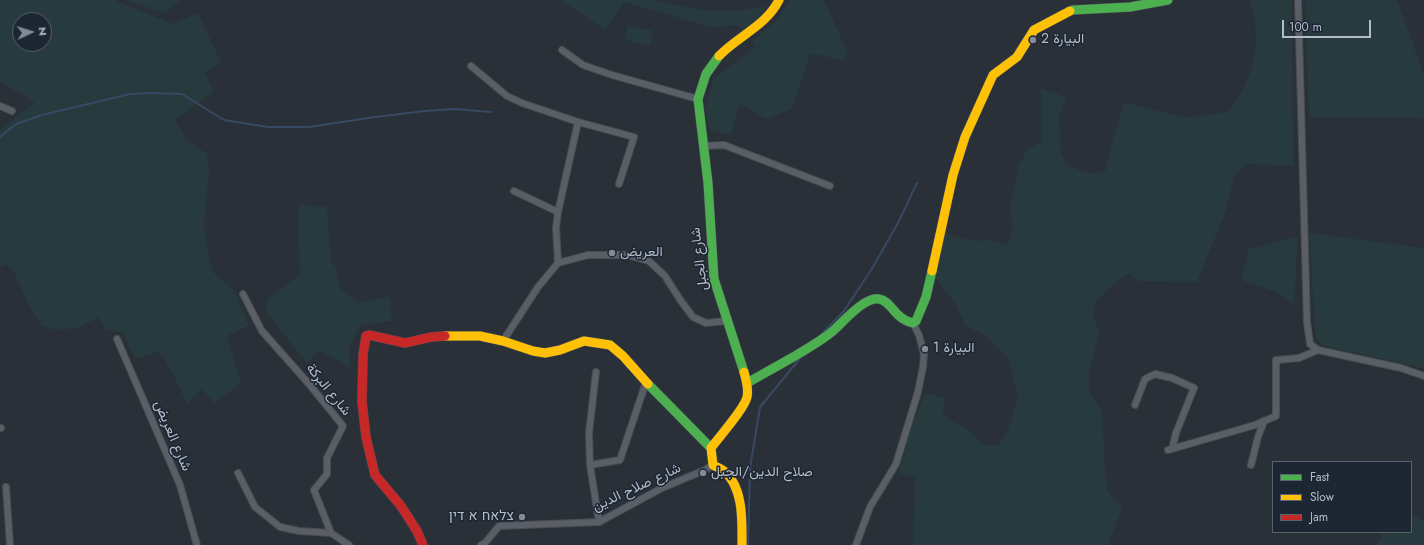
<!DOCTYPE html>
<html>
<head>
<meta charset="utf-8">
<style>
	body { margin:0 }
	#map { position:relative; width:1424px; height:545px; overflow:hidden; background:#2a3038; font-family:Jost,sans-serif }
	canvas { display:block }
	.legend { position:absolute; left:1272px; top:461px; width:140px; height:72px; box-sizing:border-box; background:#1d2633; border:1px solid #59626f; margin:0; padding:5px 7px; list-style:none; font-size:12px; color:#b4bcc9 }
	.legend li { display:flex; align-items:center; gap:8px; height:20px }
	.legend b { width:20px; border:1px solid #59626f }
	.north { position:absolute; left:12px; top:12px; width:40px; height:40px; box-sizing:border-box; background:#1d2633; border:1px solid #59626f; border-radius:50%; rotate:86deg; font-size:11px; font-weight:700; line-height:16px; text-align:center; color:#b4bcc9 }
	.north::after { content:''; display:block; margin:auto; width:14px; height:18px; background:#848b96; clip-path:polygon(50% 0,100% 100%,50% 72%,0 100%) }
	.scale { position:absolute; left:1282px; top:20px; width:89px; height:18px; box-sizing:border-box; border:2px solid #b4bcc9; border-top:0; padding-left:5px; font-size:12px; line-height:14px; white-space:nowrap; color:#b4bcc9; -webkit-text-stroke:3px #1d2633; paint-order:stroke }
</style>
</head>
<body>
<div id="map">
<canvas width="1424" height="545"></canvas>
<ul class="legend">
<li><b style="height:5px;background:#4caf50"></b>Fast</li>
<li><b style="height:5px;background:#ffc107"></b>Slow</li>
<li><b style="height:5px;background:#c62828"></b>Jam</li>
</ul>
<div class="north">N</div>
<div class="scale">100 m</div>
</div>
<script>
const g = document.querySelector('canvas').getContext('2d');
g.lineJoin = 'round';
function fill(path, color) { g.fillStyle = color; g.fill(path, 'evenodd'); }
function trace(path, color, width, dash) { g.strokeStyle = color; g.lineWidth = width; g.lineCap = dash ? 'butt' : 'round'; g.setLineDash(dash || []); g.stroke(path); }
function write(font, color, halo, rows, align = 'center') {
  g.font = font + ' Jost,Vazirmatn,Heebo,sans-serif'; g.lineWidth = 3; g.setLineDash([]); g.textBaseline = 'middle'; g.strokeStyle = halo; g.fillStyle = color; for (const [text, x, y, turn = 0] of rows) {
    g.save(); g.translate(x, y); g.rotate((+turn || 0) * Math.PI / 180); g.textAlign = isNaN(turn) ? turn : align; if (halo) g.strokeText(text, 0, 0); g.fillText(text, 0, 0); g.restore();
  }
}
const green = new Path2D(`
	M 0,0 L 114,0 L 173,24 L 198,13 L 221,63 L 204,72 L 214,92 L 174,120 L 188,141 L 207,154 L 209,171 L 204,224 L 208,254 L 213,272 L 234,291 L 249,325 L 227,336 L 241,383 L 214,403 L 202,389 L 187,404 L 172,371 L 159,351 L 135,359 L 123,333 L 106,330 L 99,317 L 78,328 L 56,330 L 42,326 L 29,306 L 14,272 L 6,264 L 0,268 L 0,130 L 35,102 L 0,82 ZM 20,20 L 44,20 L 44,44 L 20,44 Z
	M 126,0 L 180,0 L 165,13 Z
	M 561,0 L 651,0 L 700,10 L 736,11 L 767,6 L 757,19 L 744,31 L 738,25 L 711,27 L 624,2 L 605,30 Z
	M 790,0 L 824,0 L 848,54 L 843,60 L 810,53 L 792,109 L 766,119 L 739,103 L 731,135 L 710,131 L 705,107 L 714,78 L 756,47 L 752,42 L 778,18 Z
	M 1250,0 L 1292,0 L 1293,166 L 1248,164 L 1234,176 L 1226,211 L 1197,282 L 1138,281 L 1129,273 L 1114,284 L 1096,301 L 1093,315 L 1099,334 L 1089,373 L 1090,394 L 1102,411 L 1104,451 L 1107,490 L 1122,508 L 1108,545 L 913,545 L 915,477 L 899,473 L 909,434 L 925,393 L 944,398 L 943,415 L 953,422 L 968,429 L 983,445 L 999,445 L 1008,431 L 1018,397 L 1008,358 L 985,335 L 966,326 L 956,305 L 933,275 L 944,233 L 974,241 L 989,240 L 1006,245 L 1011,237 L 1012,224 L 1010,208 L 1019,164 L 1028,149 L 1042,142 L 1041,88 L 1066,97 L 1059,117 L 1061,153 L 1066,164 C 1080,170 1091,177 1106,170 L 1110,148 L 1119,121 L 1124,102 L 1185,118 L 1227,112 C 1255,82 1262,38 1250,0 Z
	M 1305,0 L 1396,0 L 1399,4 L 1424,76 L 1424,118 L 1309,117 Z
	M 628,25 L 653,31 L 650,46 L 625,40 Z
	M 298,205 L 327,207 L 331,260 L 336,268 L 340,288 L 357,303 L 389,297 L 392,321 L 361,325 L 348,349 L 351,368 L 319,350 L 307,363 L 266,312 L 268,299 L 300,274 Z
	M 1309,233 L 1424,248 L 1424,369 L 1415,366 L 1324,346 L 1316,338 Z
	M 1298,236 L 1294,304 L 1278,293 L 1241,280 L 1249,249 Z
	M 1416,517 L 1424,522 L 1424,545 L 1377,545 L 1383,532 L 1411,532 L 1411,518 Z`);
const stream = new Path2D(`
	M 0,137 L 16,124 L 42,115 L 130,94 L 151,93 L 182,94 L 224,120 L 268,127 L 309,127 L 375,117 L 425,111 L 454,109 L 491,112
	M 817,339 L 844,311 L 873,267 L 899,221 L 917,183
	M 748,545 L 750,468 L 760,407 L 801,357`);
const street = new Path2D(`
	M 1298,0 L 1307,322 L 1310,344 L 1318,350 L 1401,368 L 1424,376
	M 562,50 L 583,65 L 612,75 L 698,99
	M 471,66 L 507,96 L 522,103 L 578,122 L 634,137 L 619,184
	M 0,106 L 12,111
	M 704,146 L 724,145 L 830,186
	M 514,191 L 558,212
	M 558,263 L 556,228 L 558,212 L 578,122
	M 243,294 L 262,331 L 309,384 L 343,426 L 327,458 L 327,474 L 314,490 L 331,533 L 349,545
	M 117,339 L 180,485 L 197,545
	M 503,341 L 538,287 L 558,263 L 588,255 L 627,255 L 649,261 L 665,276 L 681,301 L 693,317 L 706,323 L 726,321
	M 596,372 L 589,433 L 590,465 L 599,522
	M 1135,405 L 1145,379 L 1155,374 L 1172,378 L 1194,388 L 1176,433 L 1172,449
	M 0,428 L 1,428
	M 1168,450 L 1255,425 L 1276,416 L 1276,360 L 1299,358 L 1318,350
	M 590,465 L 620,460 L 646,382
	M 1251,465 L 1258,437 L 1264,421
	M 238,473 L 255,507 L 280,527 L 299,531 L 331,533
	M 6,487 L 10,545
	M 481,545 L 485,543 L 499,526 L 599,522 L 662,488 L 705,470 L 713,465
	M 856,545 L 870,507 L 896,464 L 918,392 L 923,367 L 924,354 L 919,335 L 913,323`);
const fast = new Path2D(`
	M 1070,11 L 1073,10 L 1130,7 L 1168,0
	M 719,56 L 706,74 L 698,99 L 708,183 L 714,279 L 744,372
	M 747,383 C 763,374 779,365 795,356 C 808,348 821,341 833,331 C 843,322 865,296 879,299 C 892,301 894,319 913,323 L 916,321 L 926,297 L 932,271
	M 648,384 L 711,448`);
const slow = new Path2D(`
	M 719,56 C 738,36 766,26 779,0
	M 932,271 L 953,175 L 965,137 L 993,75 L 1017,57 L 1034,30 L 1070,11
	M 445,336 L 480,336 L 503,341 L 533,351 L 545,353 L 560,350 L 584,341 L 610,345 L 623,356 L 648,384
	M 742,545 C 742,522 744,488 724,471 C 721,468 716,467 713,465 L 711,448 C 719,437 745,408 747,397 C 749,389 746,380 744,372`);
const jam = new Path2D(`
	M 423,545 L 417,531 L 401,506 L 375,475 L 366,437 L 362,402 L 363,355 L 366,336 L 369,335 L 405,343 L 431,337 L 445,336`);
const markers = [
	[1033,40,4,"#848b96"],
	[612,253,4,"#848b96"],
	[925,349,4,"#848b96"],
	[703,473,4,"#848b96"],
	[522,517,4,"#848b96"]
];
const poiNames = [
	["البيارة 2",1041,40],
	["العريض",620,253],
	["البيارة 1",933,349],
	["صلاح الدين/الجبل",711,473],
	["צלאח א דין",514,517,"right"]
];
const streetNames = [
	["شارع الجبل",700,259,-97],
	["شارع البركة",328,390,51],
	["شارع العريض",172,436,67],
	["شارع صلاح الدين",637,488,-25]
];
fill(green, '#273a3e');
trace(stream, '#384963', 2);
trace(street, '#484c53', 8);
trace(fast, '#484c53', 10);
trace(slow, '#484c53', 10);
trace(jam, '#484c53', 10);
trace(street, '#5a5e66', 6);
trace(fast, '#4caf50', 9);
trace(slow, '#ffc107', 9);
trace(jam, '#c62828', 9);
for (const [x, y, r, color] of markers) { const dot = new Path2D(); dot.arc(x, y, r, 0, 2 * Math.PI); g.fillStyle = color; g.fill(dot); trace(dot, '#1d2633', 1.5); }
write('14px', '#b4bcc9', '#1d2633', poiNames, 'left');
write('14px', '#b4bcc9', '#1d2633', streetNames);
</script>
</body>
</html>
